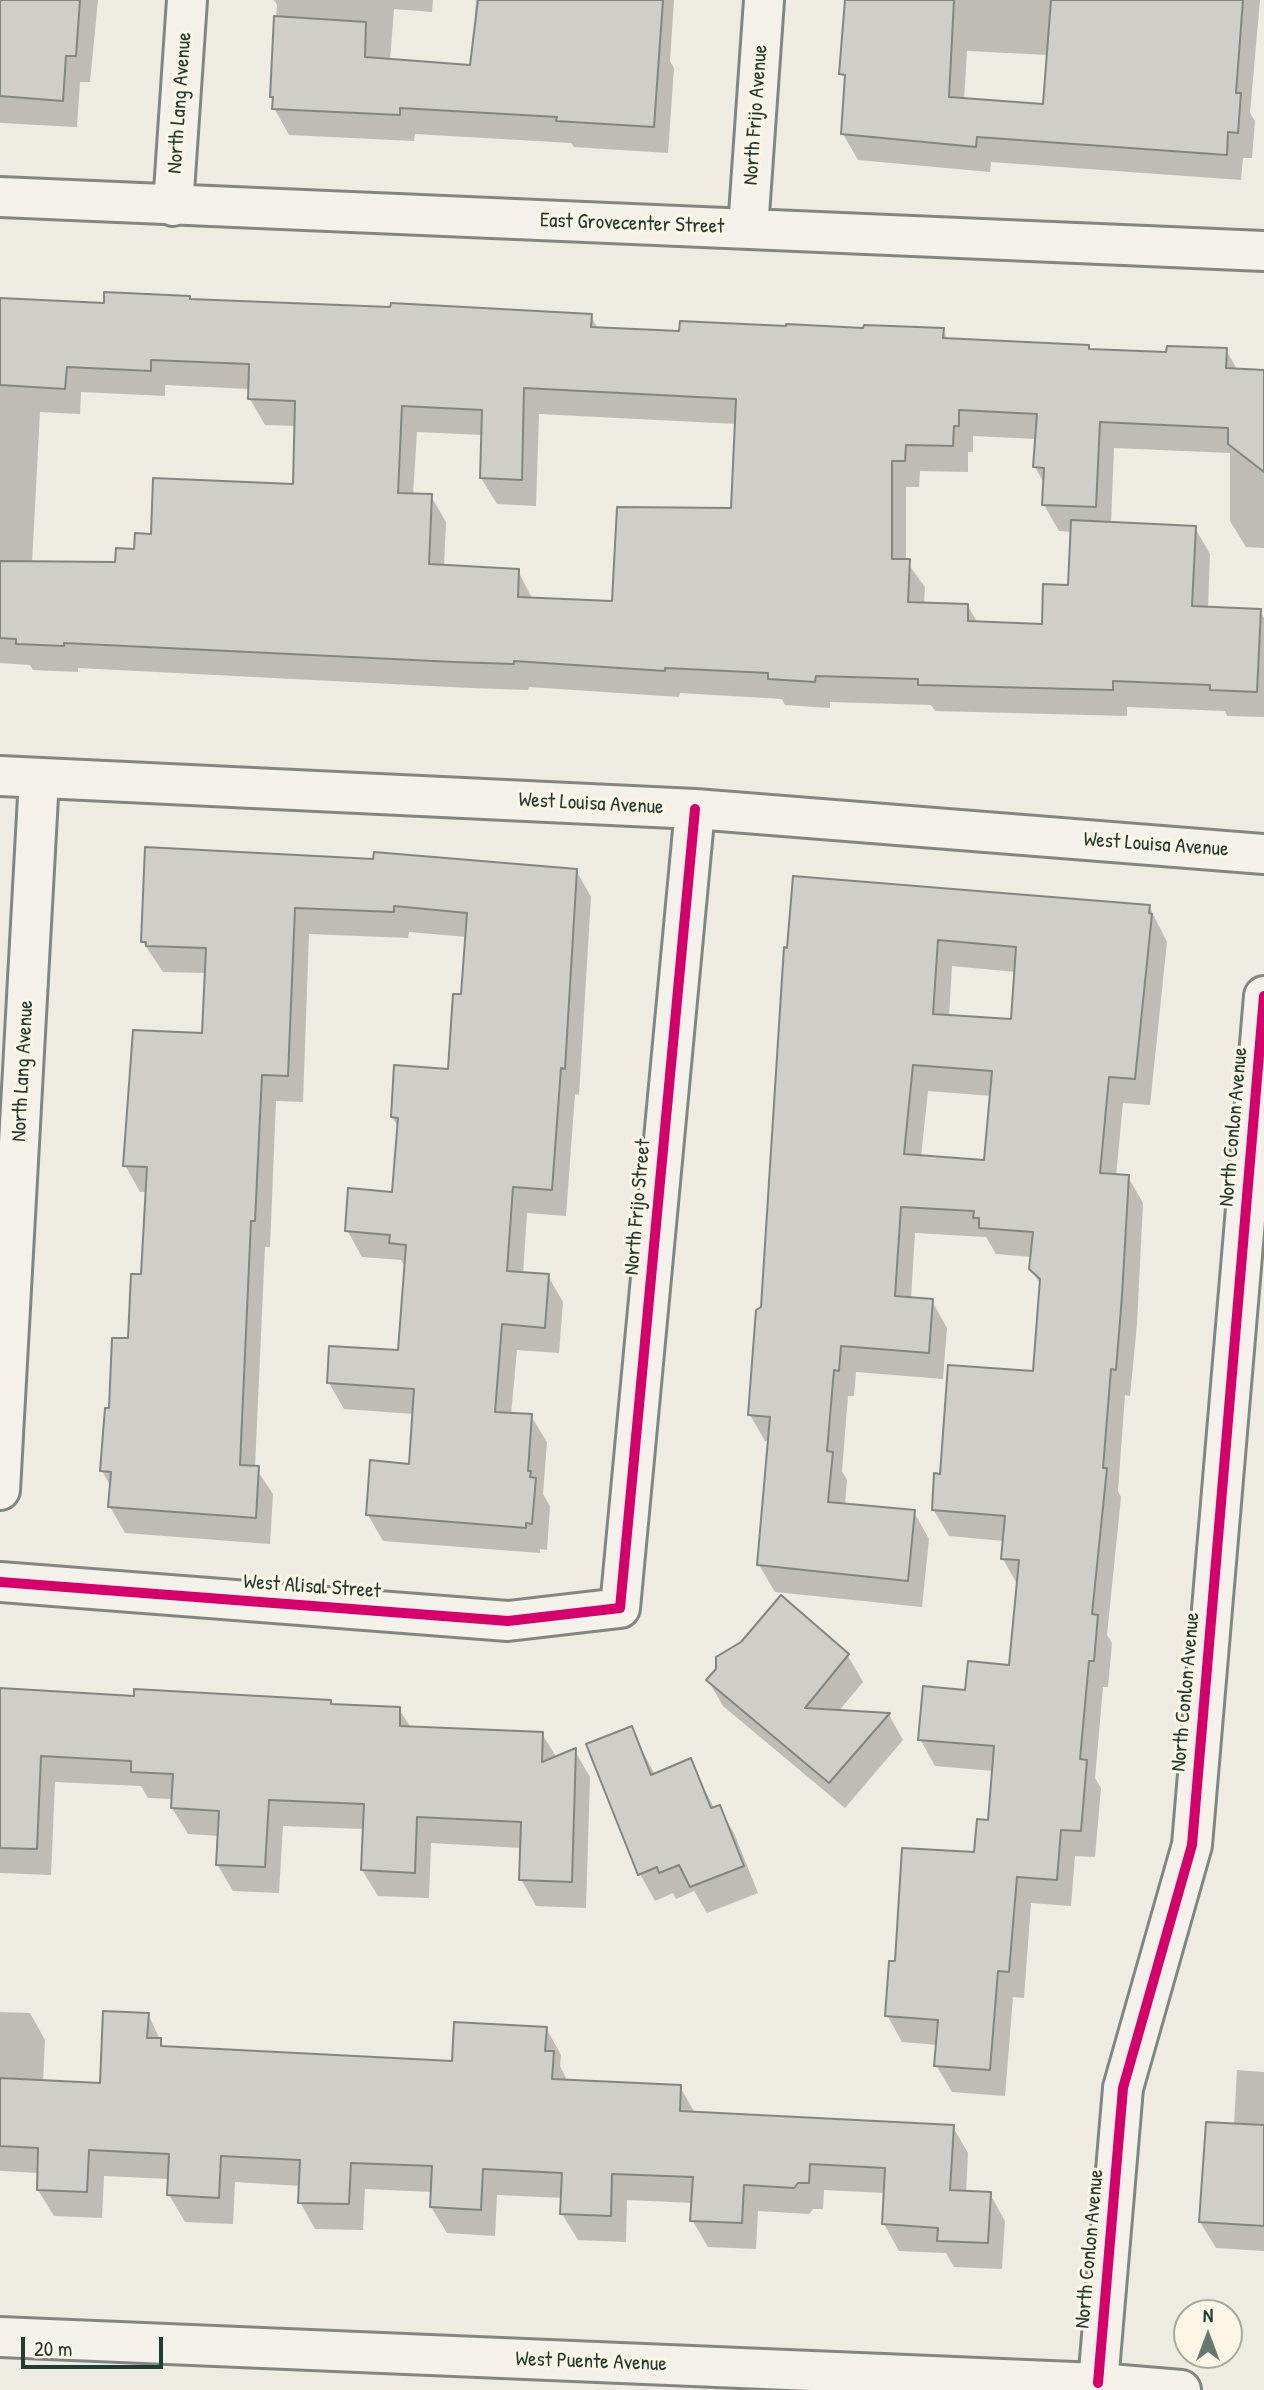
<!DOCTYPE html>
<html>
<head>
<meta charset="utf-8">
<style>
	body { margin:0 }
	#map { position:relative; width:1264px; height:2390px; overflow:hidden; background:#eeebe3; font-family:"Patrick Hand",sans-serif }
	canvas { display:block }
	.north { position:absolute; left:1173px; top:2299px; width:70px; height:70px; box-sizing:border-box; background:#fcf5e5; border:2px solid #a4ab9e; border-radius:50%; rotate:0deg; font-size:19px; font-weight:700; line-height:28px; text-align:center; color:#1f3d34 }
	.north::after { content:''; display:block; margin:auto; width:24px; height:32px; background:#677a71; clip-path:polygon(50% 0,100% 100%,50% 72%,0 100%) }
	.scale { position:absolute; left:21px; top:2337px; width:142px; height:32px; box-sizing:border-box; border:4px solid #1f3d34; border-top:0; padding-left:9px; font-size:21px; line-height:24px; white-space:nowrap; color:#1f3d34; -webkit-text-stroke:5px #fcf5e5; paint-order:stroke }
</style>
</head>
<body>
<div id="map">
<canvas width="1264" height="2390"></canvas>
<div class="north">N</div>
<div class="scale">20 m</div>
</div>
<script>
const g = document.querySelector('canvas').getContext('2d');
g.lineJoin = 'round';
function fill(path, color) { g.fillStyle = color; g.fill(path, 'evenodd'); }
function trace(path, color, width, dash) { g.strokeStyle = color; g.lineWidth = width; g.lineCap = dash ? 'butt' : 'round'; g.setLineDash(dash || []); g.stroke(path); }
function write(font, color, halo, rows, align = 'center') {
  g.font = font + ' "Patrick Hand",sans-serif'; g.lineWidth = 6; g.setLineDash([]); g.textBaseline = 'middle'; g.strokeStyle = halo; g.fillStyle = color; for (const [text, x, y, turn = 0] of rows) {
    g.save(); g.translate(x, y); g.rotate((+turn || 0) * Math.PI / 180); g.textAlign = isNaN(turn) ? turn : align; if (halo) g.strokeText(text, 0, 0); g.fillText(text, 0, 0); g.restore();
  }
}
const shadow = new Path2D(`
	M 0,0 L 98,0 L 90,82 L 80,82 L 77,127 L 0,123 Z
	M 274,0 L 433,0 L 432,12 L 394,9 L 390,60 L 472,66 L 476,0 L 674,0 L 670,61 L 674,68 L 668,153 L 574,147 L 571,143 L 415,134 L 414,141 L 289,135 L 274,108 L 271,96 L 277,5 Z
	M 860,0 L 1260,0 L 1250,113 L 1255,121 L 1252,158 L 1243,158 L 1241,180 L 991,162 L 990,172 L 858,160 L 843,134 ZM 967,51 L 1049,55 L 1044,106 L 964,100 Z
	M 0,301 L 106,304 L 191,301 L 591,316 L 598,329 L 681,333 L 682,323 L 943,330 L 948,340 L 1088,346 L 1091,351 L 1168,354 L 1226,350 L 1238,371 L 1264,372 L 1264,548 L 1246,547 L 1230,521 L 1230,453 L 1114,448 L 1111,524 L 1195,528 L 1210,554 L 1208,608 L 1260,611 L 1264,618 L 1264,717 L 1227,716 L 1225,711 L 1127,707 L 1127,716 L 935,711 L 931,705 L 830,702 L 830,708 L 785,705 L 782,699 L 680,693 L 679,697 L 529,687 L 528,690 L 470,688 L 78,668 L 78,672 L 33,670 L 30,665 L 0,663 ZM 165,385 L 250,389 L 250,399 L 265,425 L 296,426 L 294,485 L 153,536 L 117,564 L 32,563 L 40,412 L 80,414 L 81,392 L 165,396 ZM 539,414 L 737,424 L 733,510 L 614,603 L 533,600 L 518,571 L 444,567 L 446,522 L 431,496 L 413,495 L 417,432 L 483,435 L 481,478 L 497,504 L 536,506 ZM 973,436 L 1037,439 L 1035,467 L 1045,485 L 1044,505 L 1059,531 L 1072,532 L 1069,587 L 1043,626 L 978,623 L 967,605 L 924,604 L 925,587 L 906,561 L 906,487 L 919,487 L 920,471 L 968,472 L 968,452 L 973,452 Z
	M 147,849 L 576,870 L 591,897 L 579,1095 L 575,1094 L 566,1216 L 527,1213 L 523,1274 L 548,1276 L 563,1302 L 559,1353 L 517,1350 L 511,1415 L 531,1416 L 547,1442 L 543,1494 L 550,1506 L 547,1550 L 540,1549 L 540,1553 L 383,1541 L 368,1515 L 410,1466 L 414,1414 L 344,1409 L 329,1383 L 400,1352 L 406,1269 L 401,1260 L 362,1257 L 347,1230 L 393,1193 L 399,1128 L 392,1117 L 450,1071 L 463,996 L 467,937 L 409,932 L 408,938 L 309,934 L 303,1102 L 276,1101 L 270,1247 L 265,1247 L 255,1467 L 273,1494 L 270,1544 L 125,1533 L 110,1507 L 111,1487 L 102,1471 L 111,1410 L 143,1276 L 147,1192 L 140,1192 L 125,1165 L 204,1035 L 206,973 L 163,972 L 143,942 Z
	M 1149,906 L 1167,942 L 1150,1105 L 1123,1103 L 1116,1176 L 1128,1177 L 1143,1203 L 1137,1324 L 1130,1396 L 1125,1395 L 1118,1491 L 1121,1497 L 1107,1635 L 1112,1643 L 1108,1687 L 1103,1687 L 1095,1778 L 1101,1788 L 1095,1857 L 1075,1856 L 1071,1906 L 1031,1903 L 1024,1998 L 1013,1997 L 1005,2096 L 952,2092 L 936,2065 L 938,2045 L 902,2042 L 887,2015 L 896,1963 L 976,1854 L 989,1822 L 994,1771 L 935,1766 L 920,1739 L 967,1692 L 1011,1667 L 1018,1586 L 1003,1559 L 1004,1541 L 949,1536 L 933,1509 L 942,1476 L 1035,1373 L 1041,1286 L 1031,1269 L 1032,1257 L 996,1254 L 986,1237 L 915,1233 L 911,1299 L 932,1301 L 947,1328 L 943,1379 L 856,1372 L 854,1396 L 848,1396 L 842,1471 L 847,1480 L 845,1505 L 914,1512 L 929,1539 L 922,1607 L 775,1592 L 759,1565 L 770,1442 L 765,1441 L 750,1415 L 762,1308 L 785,949 ZM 952,966 L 1016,972 L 1012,1021 L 949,1017 ZM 928,1091 L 992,1096 L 986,1161 L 921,1157 Z
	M 781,1597 L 848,1656 L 863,1682 L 838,1712 L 889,1715 L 903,1740 L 845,1808 L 723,1706 L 708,1680 Z
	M 0,1692 L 330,1701 L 332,1706 L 399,1709 L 411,1728 L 542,1734 L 557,1758 L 575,1751 L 590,1777 L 586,1908 L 536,1906 L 521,1879 L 522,1848 L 431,1843 L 429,1898 L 378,1896 L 362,1870 L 364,1829 L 283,1826 L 279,1893 L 233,1891 L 217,1864 L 219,1836 L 188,1834 L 172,1808 L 173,1799 L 148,1798 L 141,1786 L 55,1782 L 51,1875 L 0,1873 Z
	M 631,1729 L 655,1775 L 690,1761 L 714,1808 L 719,1807 L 734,1833 L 758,1893 L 707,1913 L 694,1891 L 676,1899 L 673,1893 L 655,1901 L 640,1874 Z
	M 0,2012 L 30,2013 L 45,2040 L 43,2082 L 102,2085 L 148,2014 L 164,2048 L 454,2063 L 546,2028 L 561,2055 L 560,2066 L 568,2082 L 680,2087 L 695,2113 L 953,2127 L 968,2153 L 966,2193 L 990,2194 L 1005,2221 L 1002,2269 L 954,2267 L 946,2253 L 899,2251 L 884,2224 L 885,2193 L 824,2190 L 823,2209 L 813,2209 L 809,2214 L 758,2211 L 756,2249 L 708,2247 L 692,2220 L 693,2203 L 627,2200 L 626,2242 L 578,2240 L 562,2214 L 563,2198 L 497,2195 L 495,2236 L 447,2233 L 431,2207 L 432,2192 L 365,2189 L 363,2230 L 315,2229 L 300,2202 L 301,2186 L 235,2182 L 233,2224 L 185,2222 L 169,2195 L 170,2179 L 104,2176 L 102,2218 L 54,2216 L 38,2190 L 39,2173 L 0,2171 Z
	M 1237,2070 L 1264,2072 L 1264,2251 L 1216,2248 L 1200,2222 L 1234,2125 Z`);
const building = new Path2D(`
	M 0,0 L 80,0 L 76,56 L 66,56 L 63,101 L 0,96 Z
	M 478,0 L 663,0 L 654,127 L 556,121 L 557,117 L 400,108 L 400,115 L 272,109 L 273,97 L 270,97 L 274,16 L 366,22 L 365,57 L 470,65 Z
	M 845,0 L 954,0 L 949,97 L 1043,104 L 1051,0 L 1243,0 L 1236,93 L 1241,93 L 1238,133 L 1228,132 L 1227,155 L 977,137 L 976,147 L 841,134 L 845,75 L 839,74 Z
	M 104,292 L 190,296 L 190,299 L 390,307 L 391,303 L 592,314 L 591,327 L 679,331 L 680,321 L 786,326 L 786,324 L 863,328 L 864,325 L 944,328 L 943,338 L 1089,345 L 1089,349 L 1166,352 L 1167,346 L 1227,348 L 1226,368 L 1264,370 L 1264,472 L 1228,444 L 1228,428 L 1100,422 L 1096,507 L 1042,505 L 1044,468 L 1033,467 L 1037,414 L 959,410 L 959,426 L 954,426 L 953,446 L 906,445 L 905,461 L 892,461 L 892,559 L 910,559 L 908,602 L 968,604 L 968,621 L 1042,624 L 1043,584 L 1068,585 L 1071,520 L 1196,526 L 1192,606 L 1261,609 L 1257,692 L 1210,690 L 1210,685 L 1113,681 L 1113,690 L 918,685 L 918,679 L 816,676 L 815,682 L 768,679 L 768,673 L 665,668 L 665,671 L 514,661 L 514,664 L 454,662 L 64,643 L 64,646 L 16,644 L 16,639 L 0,638 L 0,561 L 115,562 L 116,548 L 134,549 L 135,533 L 151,534 L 153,478 L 293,484 L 295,401 L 248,399 L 249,364 L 151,360 L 151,371 L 67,367 L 65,389 L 0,385 L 0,298 L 104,303 ZM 524,388 L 736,399 L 731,508 L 617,507 L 612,601 L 518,597 L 519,569 L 429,564 L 432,494 L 398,493 L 402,406 L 482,410 L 480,478 L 522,480 Z
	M 145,847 L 373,859 L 374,852 L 577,869 L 565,1069 L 561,1068 L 552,1190 L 513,1187 L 507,1271 L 549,1274 L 545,1328 L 502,1324 L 495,1412 L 532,1414 L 528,1471 L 531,1471 L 530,1477 L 536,1478 L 532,1524 L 526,1523 L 526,1528 L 366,1515 L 370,1460 L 409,1464 L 414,1389 L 327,1383 L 329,1346 L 398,1350 L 406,1245 L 389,1243 L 390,1235 L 345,1231 L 348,1188 L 392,1192 L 398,1118 L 391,1117 L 394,1065 L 448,1069 L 453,994 L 461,994 L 467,913 L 394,906 L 394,912 L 295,908 L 288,1076 L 262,1075 L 255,1221 L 251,1221 L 240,1465 L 259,1466 L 256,1518 L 108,1507 L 111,1472 L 100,1471 L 105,1408 L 109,1408 L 112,1338 L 128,1338 L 131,1274 L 141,1274 L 147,1167 L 123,1166 L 133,1030 L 202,1033 L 206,948 L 146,946 L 146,942 L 141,942 Z
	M 793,876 L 1150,905 L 1149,913 L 1152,914 L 1135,1079 L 1109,1077 L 1100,1173 L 1129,1175 L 1122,1296 L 1116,1370 L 1111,1369 L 1103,1468 L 1107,1468 L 1092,1614 L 1098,1615 L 1094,1661 L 1089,1661 L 1080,1759 L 1087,1760 L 1081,1831 L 1061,1830 L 1057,1880 L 1017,1877 L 1009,1972 L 998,1971 L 990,2070 L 934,2066 L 938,2020 L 885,2016 L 889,1961 L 895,1961 L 902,1848 L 974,1852 L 977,1819 L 988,1820 L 994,1746 L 918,1740 L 923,1686 L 965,1690 L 968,1661 L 1009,1665 L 1019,1560 L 1001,1559 L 1005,1516 L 932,1510 L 934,1473 L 940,1474 L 948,1365 L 1033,1371 L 1040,1279 L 1029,1269 L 1033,1232 L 979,1228 L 979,1218 L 973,1218 L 974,1211 L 901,1207 L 895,1296 L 933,1299 L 929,1353 L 841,1346 L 839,1371 L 834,1370 L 827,1451 L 833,1452 L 828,1502 L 915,1510 L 908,1581 L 757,1565 L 770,1417 L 748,1415 L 756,1310 L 761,1307 L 784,947 L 787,948 ZM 938,940 L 1016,947 L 1011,1019 L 933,1014 ZM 913,1065 L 992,1071 L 984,1160 L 904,1154 Z
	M 781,1595 L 849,1654 L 805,1708 L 890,1713 L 829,1783 L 706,1680 L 716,1669 L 716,1657 L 741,1642 Z
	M 0,1688 L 134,1696 L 134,1689 L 331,1700 L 331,1704 L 400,1707 L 400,1726 L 543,1732 L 542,1762 L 576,1748 L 572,1882 L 519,1880 L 521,1822 L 417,1817 L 415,1873 L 361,1870 L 364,1804 L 269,1800 L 265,1867 L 216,1865 L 219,1811 L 171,1808 L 173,1774 L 131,1772 L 131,1761 L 41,1756 L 37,1849 L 0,1848 Z
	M 632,1726 L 651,1775 L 691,1758 L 711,1808 L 720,1805 L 744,1866 L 690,1887 L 679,1865 L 659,1873 L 657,1867 L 638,1875 L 586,1744 Z
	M 103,2011 L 149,2013 L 147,2038 L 161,2038 L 161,2046 L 452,2061 L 454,2022 L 547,2027 L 545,2051 L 554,2051 L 552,2079 L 681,2085 L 680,2111 L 954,2125 L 950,2190 L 991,2192 L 988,2243 L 937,2241 L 938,2228 L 882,2224 L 885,2168 L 810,2164 L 809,2183 L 798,2183 L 794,2188 L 744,2185 L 742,2223 L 690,2221 L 693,2177 L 612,2174 L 611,2216 L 560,2214 L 562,2173 L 483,2169 L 481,2210 L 430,2207 L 432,2166 L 351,2163 L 349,2204 L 298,2203 L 300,2160 L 221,2156 L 219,2198 L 167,2195 L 169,2154 L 89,2150 L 87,2192 L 37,2190 L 38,2148 L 0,2146 L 0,2078 L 100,2083 Z
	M 1206,2122 L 1264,2125 L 1264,2226 L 1199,2222 Z`);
const minor = new Path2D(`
	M 0,197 L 1264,251
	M 173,206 L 187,0
	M 748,229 L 764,0
	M 0,776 L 695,809 L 1264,854
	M 0,1490 L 39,778
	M 0,1582 L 508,1621 L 620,1608 L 695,809
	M 1098,2383 L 1123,2088 L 1192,1845 L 1264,996`);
const major = new Path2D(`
	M 0,2337 L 1098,2383 L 1181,2390`);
const cycleway = new Path2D(`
	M 0,1582 L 508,1621 L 620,1608 L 695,809
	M 1098,2383 L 1123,2088 L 1192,1845 L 1264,996`);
const streetNames = [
	["North Lang Avenue",180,103,-86],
	["North Frijo Avenue",756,115,-86],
	["East Grovecenter Street",632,224,2],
	["West Louisa Avenue",591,804,3],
	["West Louisa Avenue",1156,845,4],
	["North Lang Avenue",23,1071,-87],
	["North Conlon Avenue",1234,1127,-85],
	["North Frijo Street",638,1207,-85],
	["West Alisal Street",312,1587,4],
	["North Conlon Avenue",1186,1692,-85],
	["North Conlon Avenue",1090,2249,-85],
	["West Puente Avenue",591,2362,2]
];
fill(shadow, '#0003');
fill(building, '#cfcec9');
trace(building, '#828681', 2);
trace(minor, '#828681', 44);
trace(major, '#828681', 44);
trace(minor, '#f4f1eb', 38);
trace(major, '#f4f1eb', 38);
trace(cycleway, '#d6006c', 10);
write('21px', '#1f3d34', '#fcf5e5', streetNames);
</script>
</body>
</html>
